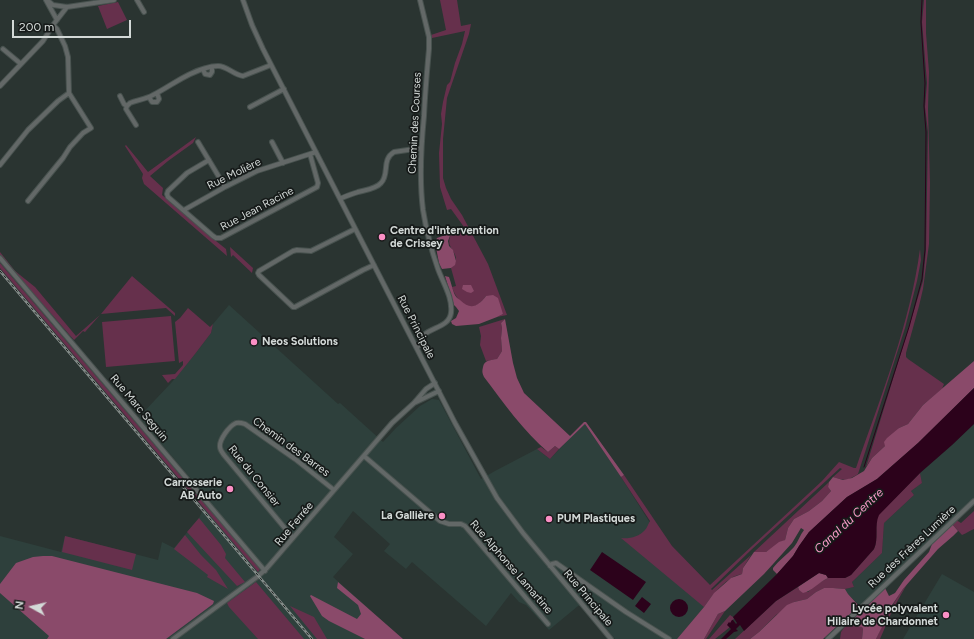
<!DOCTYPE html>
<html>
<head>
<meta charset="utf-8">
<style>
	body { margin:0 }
	#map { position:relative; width:974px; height:639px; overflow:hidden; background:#2a3431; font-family:Figtree,sans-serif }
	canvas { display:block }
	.north { position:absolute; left:12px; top:587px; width:40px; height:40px; -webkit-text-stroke:3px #161a19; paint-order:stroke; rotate:278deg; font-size:11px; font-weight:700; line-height:16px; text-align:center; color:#d3d9d7 }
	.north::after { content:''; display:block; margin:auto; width:14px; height:18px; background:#d3d9d7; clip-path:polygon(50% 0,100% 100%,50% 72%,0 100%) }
	.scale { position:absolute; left:12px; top:20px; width:119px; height:18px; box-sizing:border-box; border:2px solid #d3d9d7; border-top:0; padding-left:5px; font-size:12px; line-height:14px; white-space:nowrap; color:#d3d9d7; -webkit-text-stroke:3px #161a19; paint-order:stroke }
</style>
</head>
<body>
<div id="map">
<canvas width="974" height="639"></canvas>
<div class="north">N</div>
<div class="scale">200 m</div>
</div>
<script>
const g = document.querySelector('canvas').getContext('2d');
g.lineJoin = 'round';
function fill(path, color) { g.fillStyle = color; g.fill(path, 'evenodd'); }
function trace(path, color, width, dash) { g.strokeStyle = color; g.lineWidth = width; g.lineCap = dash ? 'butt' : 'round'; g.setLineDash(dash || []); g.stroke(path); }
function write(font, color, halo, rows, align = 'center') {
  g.font = font + ' Figtree,sans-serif'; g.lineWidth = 3.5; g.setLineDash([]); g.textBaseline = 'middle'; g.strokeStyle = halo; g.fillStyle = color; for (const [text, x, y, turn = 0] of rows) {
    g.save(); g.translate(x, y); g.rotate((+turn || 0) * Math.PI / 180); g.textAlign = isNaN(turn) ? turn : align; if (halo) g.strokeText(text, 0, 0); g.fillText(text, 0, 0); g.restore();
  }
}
const built = new Path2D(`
	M 229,305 L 338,404 L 340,403 L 383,442 L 396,428 L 420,406 L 432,399 L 439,400 L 481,479 L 495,471 L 537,449 L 550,459 L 570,438 L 585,424 L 621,477 L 664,545 L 690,571 L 714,593 L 704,607 L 677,639 L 615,639 L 586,604 L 578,606 L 549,630 L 526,605 L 519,602 L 511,593 L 486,626 L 412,562 L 406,569 L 384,551 L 390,544 L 353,511 L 334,537 L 353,554 L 333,577 L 368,608 L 348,630 L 365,639 L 0,639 L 0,536 L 61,552 L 65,536 L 158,560 L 162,542 L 174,548 L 199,518 L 208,499 L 139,417 L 172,382 L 195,354 L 211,333 L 213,324 Z
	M 974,424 L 974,504 L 863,609 L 848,594 L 845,589 L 854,587 L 852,582 L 882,553 L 884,523 L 914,495 L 911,491 L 922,483 L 920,473 L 952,445 Z
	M 942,574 L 974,592 L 974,639 L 903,639 Z`);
const green = new Path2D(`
	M 440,0 L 457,0 L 461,26 L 471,24 L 469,34 L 447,98 L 443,139 L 443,178 L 446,188 L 451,199 L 462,215 L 488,264 L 507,315 L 497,317 L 503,314 L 486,296 C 483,300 477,307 471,307 C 462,307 454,294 452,287 L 456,286 L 451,268 C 465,255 445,250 450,237 C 451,234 452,231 455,230 C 458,228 461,228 464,227 L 451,209 L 447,210 L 440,187 L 439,153 L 442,124 L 441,114 L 443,102 L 447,85 L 450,82 L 455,63 L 462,44 L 465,31 L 432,38 L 431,35 L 446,30 Z
	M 924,0 L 926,0 L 926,33 L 929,72 L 928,109 L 930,183 L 929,244 L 923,289 L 919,306 L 906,353 L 906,357 L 908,359 L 944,384 L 942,389 L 923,405 L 908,424 L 899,428 L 885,446 L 872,458 L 866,467 L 923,281 L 926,250 L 928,132 L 925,107 L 927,83 L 922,22 Z
	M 118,2 L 127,20 L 107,29 L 98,6 Z
	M 196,137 L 193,143 L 168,161 L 150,176 L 163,188 L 162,195 L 216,241 L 226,249 L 227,256 L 144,184 L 142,178 L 143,174 L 125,146 L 126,145 L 148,172 Z
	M 230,247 L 253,268 L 252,273 L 233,255 L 231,257 Z
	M 920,249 L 921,260 L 917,281 L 905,328 L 858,474 C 847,481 846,481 833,477 L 842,469 L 840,468 L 751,550 L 711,589 L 712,590 L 751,555 L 743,568 L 742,574 C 738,575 734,576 730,579 C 719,586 711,597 704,607 L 621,538 C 629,539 639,537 645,530 C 647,528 648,524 650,521 L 621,477 L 624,475 L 672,546 L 710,585 L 822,481 L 839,462 L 854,468 L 856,468 C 881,396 910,324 920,249 Z
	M 0,252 L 15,271 L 35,287 L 76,336 L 100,315 L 85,332 L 83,331 L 74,340 L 0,255 Z
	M 0,263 L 260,569 L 258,572 L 0,268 Z
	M 132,276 L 175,313 L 175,316 L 166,308 L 101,314 Z
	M 188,308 L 210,327 L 213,324 L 211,333 L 195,354 L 175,379 L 172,379 L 168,383 L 162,375 L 175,374 L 183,365 L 183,361 L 179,363 L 175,322 L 180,318 Z
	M 171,316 L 175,361 L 106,367 L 102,322 Z
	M 505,319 L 501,323 L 502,328 L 501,338 L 502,351 L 497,359 L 486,361 L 480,345 L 481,336 L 479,327 Z
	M 555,446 L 559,449 L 550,459 L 537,449 L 541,447 L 548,452 Z
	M 920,473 L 922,483 L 911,491 L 914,495 L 884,523 L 882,553 L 852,582 L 854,587 L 845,589 L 833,588 L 824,588 L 816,592 L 807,599 L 794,602 L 776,615 L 759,632 L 750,639 L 735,639 L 776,601 L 798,587 L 799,590 L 808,592 L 817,584 L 828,578 L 845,578 L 851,575 L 874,549 C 879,539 874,525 878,515 Z
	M 829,482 L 828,487 L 831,491 L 822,501 L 809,511 L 794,519 L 788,528 L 785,540 L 766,552 L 754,552 Z
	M 974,511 L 974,529 C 969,531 967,533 962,535 L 952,524 L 956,520 L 961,523 Z
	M 199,518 L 221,545 L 226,554 L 225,558 L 245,582 L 237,586 L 187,532 Z
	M 185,535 L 201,555 L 216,570 L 228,589 L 207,577 L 208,575 L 174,549 Z
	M 65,536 L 136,554 L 132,570 L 62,552 Z
	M 256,582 L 304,639 L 258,639 L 229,607 L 227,603 Z
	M 907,584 L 893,609 L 880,639 L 876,639 C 886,619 893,601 907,584 Z
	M 290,606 L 314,617 L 327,639 L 317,639 Z
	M 725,611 L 706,639 L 704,639 L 718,614 Z
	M 730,615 L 733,617 L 734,619 L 732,620 L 730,627 L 715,639 L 709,639 Z
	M 846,625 L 862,627 L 863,629 L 862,639 L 840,639 L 841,632 Z`);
const forest = new Path2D(`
	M 451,233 L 448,241 L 449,246 L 453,250 L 456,261 L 455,265 L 451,268 L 442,269 L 439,263 L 435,242 L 437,238 Z
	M 445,276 L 449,277 C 451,282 452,288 454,293 C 455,296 457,298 460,300 C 471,311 478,306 486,296 L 493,295 L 498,298 L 503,314 L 497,317 L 479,324 L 456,326 L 452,324 L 451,321 L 456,318 L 459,311 L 456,307 L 454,305 Z
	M 463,285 L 471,285 L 474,291 L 471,293 L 467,292 L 462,289 Z
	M 505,319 L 513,363 L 517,378 L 524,393 L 570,436 L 584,422 L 586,422 L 624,475 L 621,477 L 585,424 L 559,449 L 555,446 L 548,452 C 524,432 503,402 484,377 C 482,373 482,371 483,367 C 484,360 491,360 497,359 L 502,351 L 501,338 L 502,328 L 501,323 Z
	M 974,361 L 974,388 L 918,443 L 877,479 L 847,497 L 809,532 L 799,546 L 793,556 L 777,574 L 773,570 L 773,568 C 779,560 787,555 794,547 C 798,542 800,535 804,530 L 801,528 L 792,543 L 764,574 L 725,611 L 718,614 L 704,639 L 677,639 L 704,607 L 714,593 L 731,578 L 742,574 L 743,568 L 754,552 L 766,552 L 779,542 L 785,540 L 788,528 L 794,519 L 809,511 L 822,501 L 831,491 L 828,487 L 829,482 L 833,477 L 843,480 L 852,478 L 864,471 L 872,458 L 885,446 L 884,442 L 887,438 L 899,428 L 908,424 L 923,405 Z
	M 952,524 L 958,531 L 953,536 L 938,549 L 903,589 L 890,608 L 888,615 L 876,639 L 862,639 L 863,629 L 862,627 L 846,625 L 885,588 L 889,596 L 895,593 L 904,580 L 929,552 L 932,544 Z
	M 43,556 L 52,556 L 197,593 L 214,601 L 213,604 L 166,639 L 47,639 L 49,636 L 0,593 L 0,584 L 16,563 L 33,557 Z
	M 819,573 L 826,575 L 828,578 C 819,582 812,591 803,593 L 799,590 L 798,587 Z
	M 338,582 L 403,639 L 365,639 L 329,621 L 322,616 L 310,596 L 311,595 L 357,619 L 361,614 L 358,605 L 337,588 Z
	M 824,588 L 833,588 L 845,589 L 848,594 L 859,606 L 823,639 L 750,639 L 759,632 L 787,605 L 794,602 L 807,599 L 816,592 Z`);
const water = new Path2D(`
	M 974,388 L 974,424 L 952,445 L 920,473 L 879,515 C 874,525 879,539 874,549 L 851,575 L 845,578 L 828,578 L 826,575 L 819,573 L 776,601 L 744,631 L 740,625 L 736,629 L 738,631 L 734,632 L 726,639 L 721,639 L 731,629 L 727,625 L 729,622 L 730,623 L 732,620 L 733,620 L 736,624 L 737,623 L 733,617 L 777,574 L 793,556 L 799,546 L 809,532 L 847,497 L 877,479 L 918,443 Z
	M 602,552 L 646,582 L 633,600 L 590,570 Z
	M 642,597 L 651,604 L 644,613 L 635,606 Z
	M670 608a9 9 0 1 1 18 0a9 9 0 1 1-18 0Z`);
const stream = new Path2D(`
	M 864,467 L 909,327 L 922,279 L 925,250 L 926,132 L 924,106 L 925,83 L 921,22 L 922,0`);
const minor = new Path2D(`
	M 46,0 L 57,20
	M 47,0 L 53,5 L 67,7 L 114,0
	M 137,0 L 144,12
	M 243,0 L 252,25 L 263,49 L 455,423 L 497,498 L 523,533 L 611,639
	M 3,49 L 21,64
	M 203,69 L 205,74 L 210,75 L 212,72 L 212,67
	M 0,86 L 43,41 L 53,25 L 67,7
	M 120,96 L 124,104 L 127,106 L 126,109 L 136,125
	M 149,97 L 152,102 L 157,102 L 159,99 L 157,93
	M 127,106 L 130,103 C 138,100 146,99 153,95 C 171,86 186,73 206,68 C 209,67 214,66 218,66 C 227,66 234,75 243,76 L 271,65
	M 250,107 L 284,89
	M 198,142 L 225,187
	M 272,142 L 283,163
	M 209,160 L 187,173 L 168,191 L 167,194 L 168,197 L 213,236 L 216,238 L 221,238 L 317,187 L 318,183 L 310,154
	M 0,165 L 28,130 L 58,101 L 69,93
	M 340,199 C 345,196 352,194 358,192 C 365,190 376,189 381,183 C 390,174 381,160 394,152 L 421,148
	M 28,201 L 63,158 L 70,147 L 83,133 L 91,128 L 69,93 L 68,57 L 65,46 L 57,29 L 53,25
	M 184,210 L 225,187 L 257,171 L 316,152
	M 355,229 L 311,251 L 297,250 L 293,251 L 259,271 L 258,273 L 259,275 L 293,307 L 295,307 L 363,270 L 374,265
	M 0,258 L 265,571
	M 417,348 C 420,344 420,339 424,335 C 432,327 449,327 451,313 C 453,298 443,283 438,269 C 432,252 426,229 423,210 C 419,179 421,147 424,116 C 425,93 427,71 429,49 L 429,37 L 420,0
	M 414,403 L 439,391
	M 364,456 L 440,521 L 449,524 L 461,524 L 465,526 L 548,624
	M 293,538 L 224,455 C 222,452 220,450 220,447 C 219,440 229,426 236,423 C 239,422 242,423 245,424 L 295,459 L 334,490
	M 550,566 L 552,564 L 556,563 L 626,612 L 669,639
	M 173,639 L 257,577 L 267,568 L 392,423 L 414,403 L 426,389 L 435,383
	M 828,639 L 974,501`);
const rail = new Path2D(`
	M 0,271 L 312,639`);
const markers = [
	[382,237,4,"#fb8fc5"],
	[254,342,4,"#fb8fc5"],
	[230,489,4,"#fb8fc5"],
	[442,516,4,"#fb8fc5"],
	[549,519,4,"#fb8fc5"],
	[946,615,4,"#fb8fc5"]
];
const streetNames = [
	["Chemin des Courses",415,123,-87],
	["Rue Molière",234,174,-26],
	["Rue Jean Racine",257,209,-28],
	["Rue Principale",416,327,63],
	["Rue Marc Seguin",139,408,50],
	["Chemin des Barres",291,447,36],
	["Rue du Consier",254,476,51],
	["Rue Ferrée",294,524,-50],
	["Rue des Frères Lumière",912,547,-43],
	["Rue Alphonse Lamartine",511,567,49],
	["Rue Principale",588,598,50]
];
const poiNames = [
	["Centre d'intervention",390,231],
	["de Crissey",390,244],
	["Neos Solutions",262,342],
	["Carrosserie",222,483,"right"],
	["AB Auto",222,496,"right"],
	["La Gallière",434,516,"right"],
	["PUM Plastiques",557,519],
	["Lycée polyvalent",938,609,"right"],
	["Hilaire de Chardonnet",938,622,"right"]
];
const waterNames = [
	["Canal du Centre",849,521,-43]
];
fill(built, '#2e403c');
fill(green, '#66304c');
fill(forest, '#8a4a6a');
fill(water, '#2c021b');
trace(stream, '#2c021b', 1);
trace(minor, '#48524f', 6);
trace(minor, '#636867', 4);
trace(rail, '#848c89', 2.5);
trace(rail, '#161a19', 1, [3]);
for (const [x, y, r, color] of markers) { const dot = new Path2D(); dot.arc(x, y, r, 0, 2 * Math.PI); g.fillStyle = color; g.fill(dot); trace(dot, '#161a19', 1.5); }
write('11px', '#d3d9d7', '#161a19', streetNames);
write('bold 11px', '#d3d9d7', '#161a19', poiNames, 'left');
write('italic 12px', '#fb9bca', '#161a19', waterNames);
</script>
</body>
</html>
